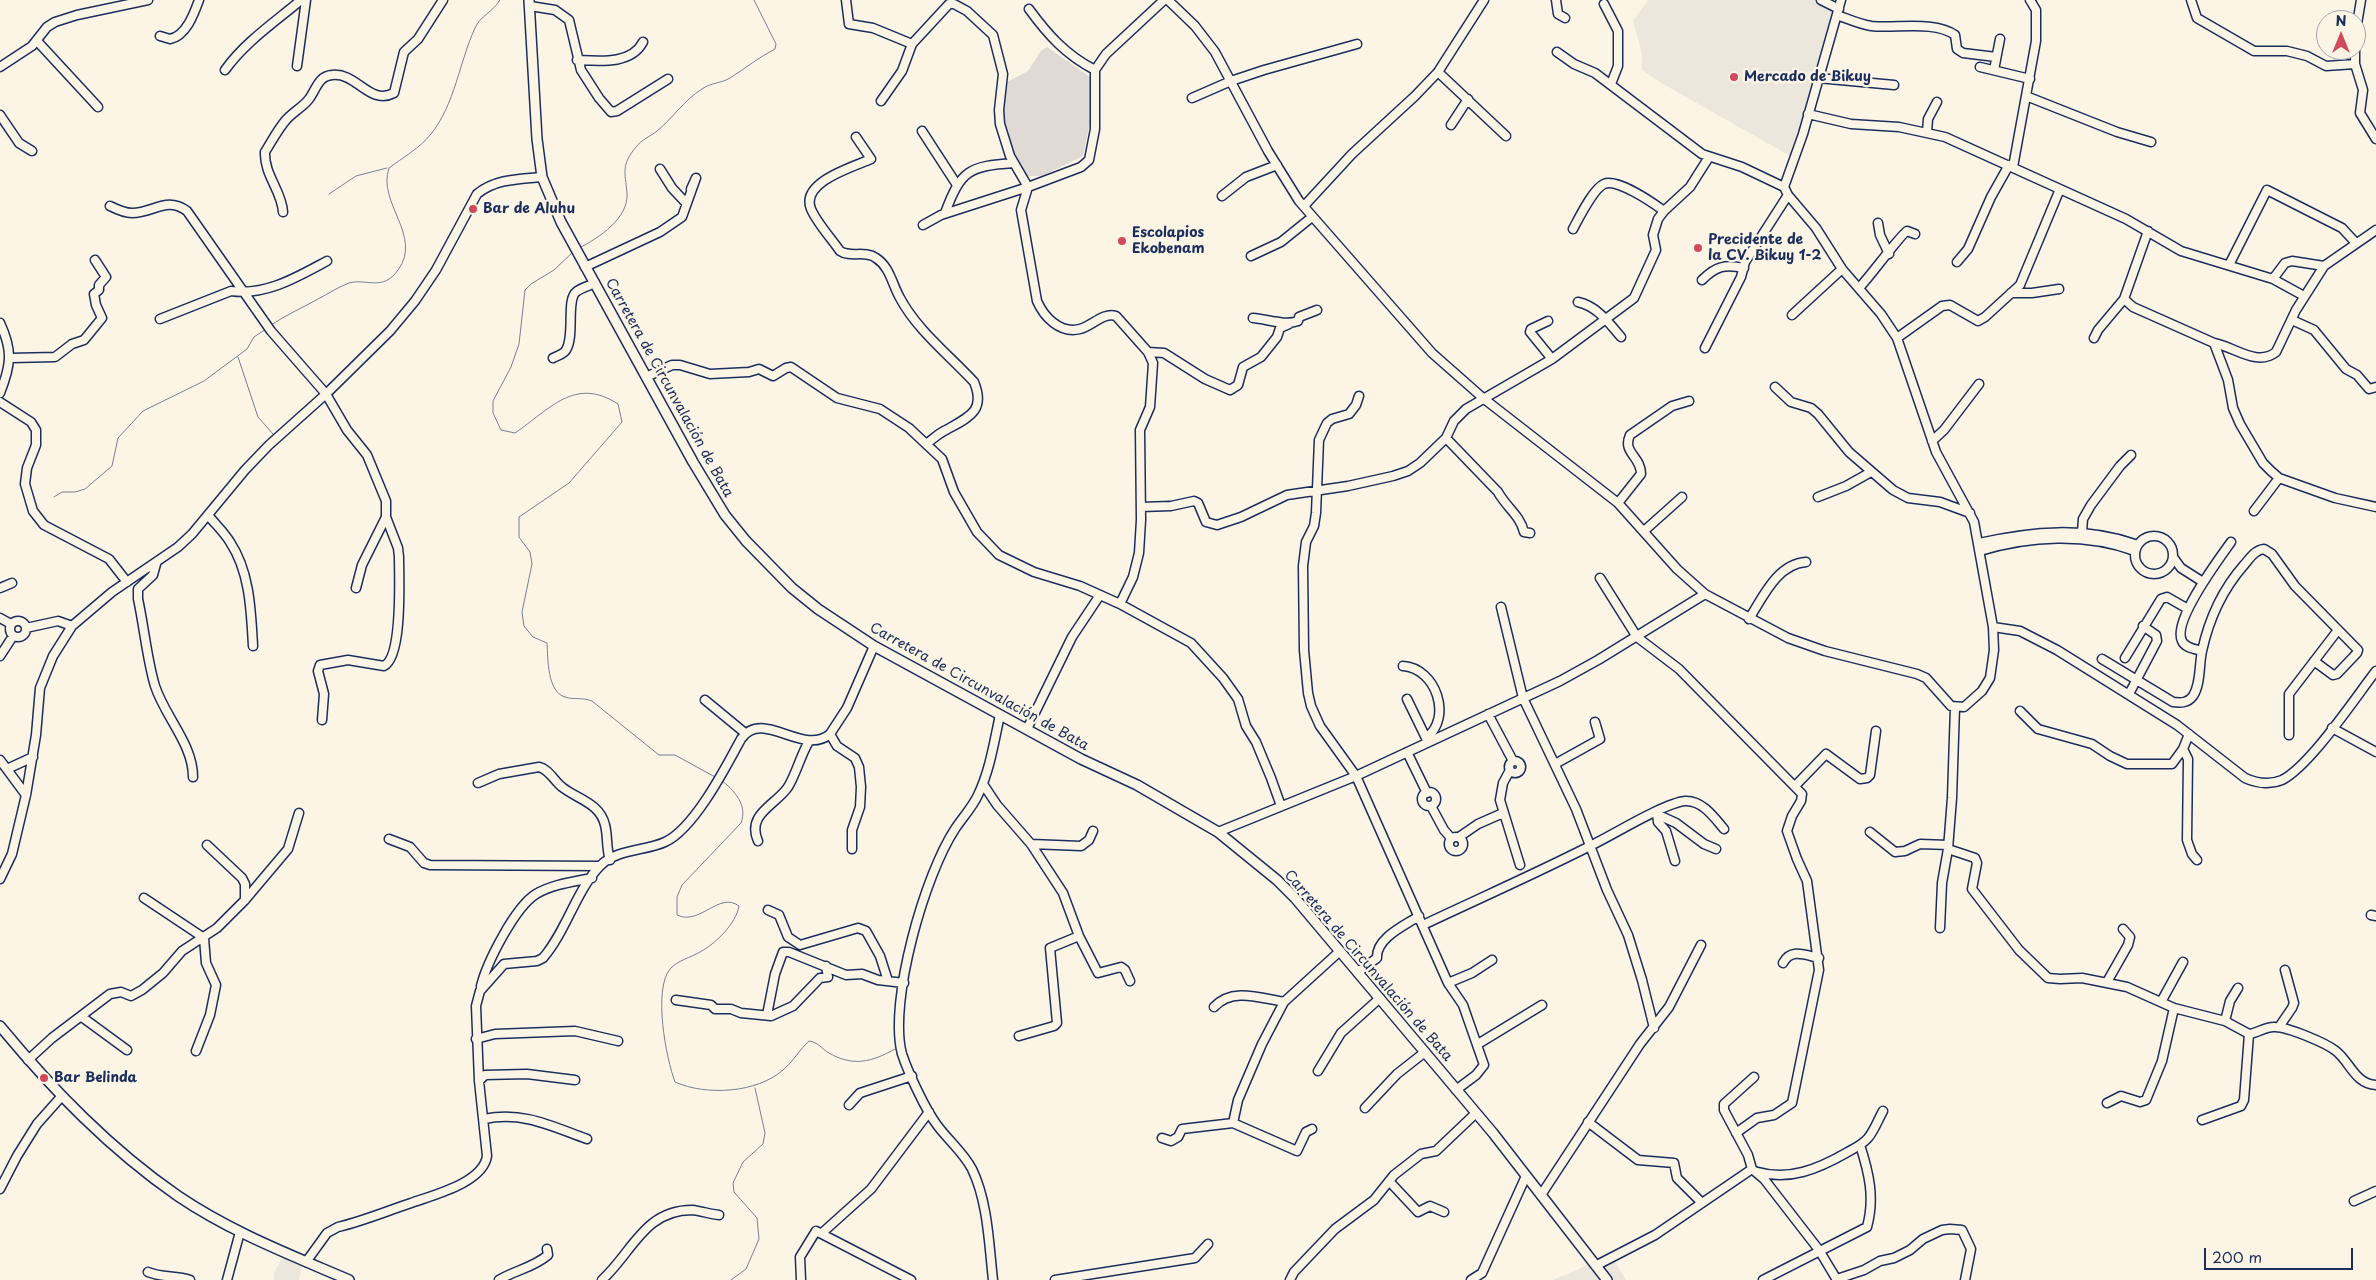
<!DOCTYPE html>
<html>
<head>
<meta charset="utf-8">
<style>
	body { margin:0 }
	#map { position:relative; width:2376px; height:1280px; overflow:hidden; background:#fcf5e5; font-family:"Playpen Sans",sans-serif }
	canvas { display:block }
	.north { position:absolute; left:2316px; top:10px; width:50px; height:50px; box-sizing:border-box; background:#fcf5e5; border:1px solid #a2a6af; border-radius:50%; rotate:0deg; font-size:14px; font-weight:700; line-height:20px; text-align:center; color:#1b2f5e }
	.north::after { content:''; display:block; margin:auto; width:18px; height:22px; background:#d1495b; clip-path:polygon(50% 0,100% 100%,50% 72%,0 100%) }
	.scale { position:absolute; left:2204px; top:1248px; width:149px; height:22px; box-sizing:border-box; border:2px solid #1b2f5e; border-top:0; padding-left:6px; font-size:15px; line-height:18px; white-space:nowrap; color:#1b2f5e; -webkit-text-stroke:4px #fcf5e5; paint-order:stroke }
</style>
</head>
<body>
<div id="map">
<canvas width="2376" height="1280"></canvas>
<div class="north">N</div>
<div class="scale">200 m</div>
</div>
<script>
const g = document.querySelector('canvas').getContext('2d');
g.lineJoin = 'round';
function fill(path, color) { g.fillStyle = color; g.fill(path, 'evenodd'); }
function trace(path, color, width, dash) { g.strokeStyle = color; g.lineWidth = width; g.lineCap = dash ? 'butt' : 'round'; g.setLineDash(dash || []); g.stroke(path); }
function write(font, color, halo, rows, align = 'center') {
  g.font = font + ' "Playpen Sans",sans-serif'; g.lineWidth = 4.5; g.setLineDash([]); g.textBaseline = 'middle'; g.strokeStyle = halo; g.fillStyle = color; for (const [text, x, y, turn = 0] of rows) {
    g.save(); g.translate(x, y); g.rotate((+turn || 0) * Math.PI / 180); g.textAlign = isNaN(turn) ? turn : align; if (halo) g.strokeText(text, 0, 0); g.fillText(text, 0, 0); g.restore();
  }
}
const built = new Path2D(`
	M 1648,0 L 1818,0 L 1837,9 L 1792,157 L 1663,84 L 1642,70 L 1642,54 L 1633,21 Z
	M 1609,1252 L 1626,1280 L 1553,1280 L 1579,1269 Z
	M 283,1256 L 302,1266 L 299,1280 L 274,1280 L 274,1273 Z`);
const green = new Path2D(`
	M 1047,47 L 1090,77 L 1092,114 L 1083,156 L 1042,176 L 1027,176 C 1007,144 999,119 1007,82 L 1028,71 L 1041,51 Z`);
const stream = new Path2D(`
	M 329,194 L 356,176 L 387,168
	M 579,248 C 599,238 629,218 627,193 C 625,172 621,165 636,147 C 641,140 651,136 657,131 C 673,118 684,100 702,89 C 710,83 722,83 730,78 C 746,68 759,57 775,49 L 776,44 L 754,0
	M 574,251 L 554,270 L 531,284 L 525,290 L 519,344 L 511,367 L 493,401 L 493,413 L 501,430 L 515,433 C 550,409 575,376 618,404 L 622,422 L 569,483 L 519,517 L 519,537 L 530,552 L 532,564 L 522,612 L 524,626 L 533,637 L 547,643 C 548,658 547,692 565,697 C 573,700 582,697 592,701 L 659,755 L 675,755 L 715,777
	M 271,325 C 286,315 302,308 318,299 C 328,294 338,287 349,283 C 366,278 383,292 398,270 C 423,236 377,203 389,168 C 402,158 420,148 431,134 C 455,104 459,63 475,28 C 480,16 493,12 500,0
	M 238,357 L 258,417 L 273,434
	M 54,497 L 62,492 L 75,492 L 85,489 L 112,466 L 118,438 L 143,411 L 204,381 L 247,349 L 254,337 L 266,329
	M 721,780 C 734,790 748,805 741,823 L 682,885 L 677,897 L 677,915 C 700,926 719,891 739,906 C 736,924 715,944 700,952 C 690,958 678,960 670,969 C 653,990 666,1058 675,1082 C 706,1096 757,1093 783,1070 C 793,1062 799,1050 809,1041 C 818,1042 822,1049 829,1053 C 853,1067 872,1062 895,1049
	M 731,1280 L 746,1269 L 759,1239 L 757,1218 L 734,1192 L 733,1183 L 743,1162 L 763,1144 L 765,1133 L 755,1088`);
const minor = new Path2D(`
	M 846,0 L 849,24 L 873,28 L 912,44
	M 1168,0 L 1195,26 L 1215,52 L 1268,151 L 1299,201 L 1432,353 L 1483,398 L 1618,503 L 1677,569 L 1705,594 L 1788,638 L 1825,651 L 1917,674 L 1926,678 L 1951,706 L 1964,707 L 1982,691 L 1990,678 L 1994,650 L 1993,627 L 1974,522 L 1936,452 L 1897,338 L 1881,314 L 1842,269 L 1816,228 L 1788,195 L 1784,187 L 1803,134 L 1841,0
	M 1556,0 L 1558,14 L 1565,18
	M 1821,0 L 1839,9
	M 2191,0 L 2197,18 L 2254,51 L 2287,51 L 2307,56 L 2326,66 L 2355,64
	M 1604,4 L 1618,31 L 1618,66 L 1611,84
	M 530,6 L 555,10 L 569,20 L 581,70 L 599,98 L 611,112 L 617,111 L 668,79
	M 1029,9 C 1048,35 1066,55 1095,70
	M 1837,15 C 1848,19 1859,24 1871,26 C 1895,29 1934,20 1955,35 L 1957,49 L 1963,53 L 1996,57
	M 2356,30 L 2361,0
	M 160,36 L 170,39 C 186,36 194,14 199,0
	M 37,41 L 98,107
	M 2355,50 L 2355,64 L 2363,90 L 2360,113 L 2376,139
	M 1557,52 L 1574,64 L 1595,73 L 1702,154 L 1742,167 L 1784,187
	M 577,60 C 599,61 631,65 643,42
	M 297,66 L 306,0
	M 0,67 L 32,46 L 47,27 L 55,22 L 77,15 L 148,0
	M 1980,67 L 2030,79
	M 225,70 C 245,42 275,22 301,0
	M 1994,70 L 2000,39
	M 1438,72 L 1506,136
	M 1818,78 L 1894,85
	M 2026,96 L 2117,132 L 2151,142
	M 1192,98 L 1231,81 L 1264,70 L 1357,44
	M 881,101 L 902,71 L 912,44 L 949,4 L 954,4 L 967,11 L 993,35 L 1003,74 L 999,110 L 1000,124 L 1010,156 L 1028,187 L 941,215 L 923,225
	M 1808,114 L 1851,124 L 1899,127 L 1945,137 L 2126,219 L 2181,251 L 2273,279 L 2304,296
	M 0,115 L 19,143 L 32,151
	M 1451,125 L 1468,99
	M 922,131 L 957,185
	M 1927,132 L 1928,119 L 1937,102
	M 856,137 L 871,159 C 853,167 800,182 811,209 C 817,223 831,238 840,251 C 850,258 865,250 876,258 C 890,267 892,284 900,298 C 917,330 949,355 974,382 C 986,411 969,417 946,430 C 939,433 933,439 926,444
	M 2013,167 L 2036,41 L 2036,10 L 2030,0
	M 660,169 L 672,188 L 686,203
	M 1222,196 L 1246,177 L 1277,165
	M 110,206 C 116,209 124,213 132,213 C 154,213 166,196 187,211 L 271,331 L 326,394 L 347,430 L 367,455 L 386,501 L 386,517 L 398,548 L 399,557 C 399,578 403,656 384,666 L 348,660 L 320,665 L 318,671 L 324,694 L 322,720
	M 1304,206 L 1352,154 L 1415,96 L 1438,72 L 1484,0
	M 283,212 C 282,191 264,175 265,152 C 272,141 278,129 286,120 C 293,112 303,107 309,99 C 316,90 318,76 332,75 C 357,72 369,106 394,93 L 404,52 L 418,39 L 443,0
	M 945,213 C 961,170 969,166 1014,163
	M 1878,223 L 1880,235 L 1889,254
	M 1573,229 C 1579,218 1593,189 1604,184 C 1617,178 1653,203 1664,211
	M 1251,256 L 1281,242 L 1312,217
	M 1957,262 L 1968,249 L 1991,197 L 2009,165
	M 2229,265 L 2267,190 L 2342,228 L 2355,242
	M 585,267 L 660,232 L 682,217 L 696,178 L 691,189
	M 2273,279 L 2285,263 L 2292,261 L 2324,266
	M 1702,280 C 1716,266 1725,264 1744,268
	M 1859,288 C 1868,279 1902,233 1907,231 L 1915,234
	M 2011,293 L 2032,293 L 2059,289
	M 2124,299 L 2133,307 L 2214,343 L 2228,380 L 2233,408 L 2240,424 L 2263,463 L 2271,471 L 2279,478 L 2335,498 L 2376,507
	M 1578,302 C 1597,306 1609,323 1621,337
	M 1792,315 L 1842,269
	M 1253,318 C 1267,319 1285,326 1298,321 L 1299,317 L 1317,310
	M 160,319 L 231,291 C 266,296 297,277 327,261
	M 2292,320 L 2314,330 L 2346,369 L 2357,375 L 2369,389 L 2376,387
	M 1548,321 L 1531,329 L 1530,332 L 1552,359
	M 0,323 C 13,351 11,365 0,393
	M 1897,338 L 1942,306 L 1950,305 L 1978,321 L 1985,317 L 2020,285 L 2060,189
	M 2094,338 L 2098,330 L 2124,299 L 2148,231
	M 2214,343 C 2235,347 2257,367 2276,352 L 2296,310 L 2324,266 L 2376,230
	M 1705,348 L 1741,277 L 1745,262 L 1788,195
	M 1148,352 L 1164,353 L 1205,379 L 1230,390 L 1238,385 L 1243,367 L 1261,357 L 1277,337 L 1280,328 L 1289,324
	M 11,358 L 55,357 L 72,344 L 84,340 L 102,318 L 96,305 L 94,294 L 99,290 L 99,285 L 106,277 L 95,260
	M 553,358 C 557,356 564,354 566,350 C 575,336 566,300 576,292 C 581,288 589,286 595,283
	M 646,377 L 672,365 L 680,365 L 710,374 L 749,372 L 759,369 L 773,376 L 786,368 L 791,367 L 837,398 L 880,409 L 909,428 L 942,459 L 954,492 L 977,532 L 999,555 L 1034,572 L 1080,586 L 1120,604 L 1191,643 L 1223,678 L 1238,699 L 1246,726 L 1256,742 L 1271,778 L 1281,806
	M 1775,387 L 1791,402 L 1811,408 L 1818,414 L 1849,452 L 1893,490 L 1908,498 L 1940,502 L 1970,513
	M 1359,396 L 1356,405 L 1349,414 L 1332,419 L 1327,423 L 1319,440 L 1316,513 L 1314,526 L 1306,542 L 1303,566 L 1304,650 L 1308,693 L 1311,706 L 1320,726 L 1356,776 L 1448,983 L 1463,1005 L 1484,1065 L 1476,1075 L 1456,1090
	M 0,402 L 31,422 L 36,430 L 36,445 L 27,468 L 25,484 L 33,511 L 44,525 L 109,559 L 127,582
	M 1446,438 L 1498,492 C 1506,507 1520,515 1524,532 L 1530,533
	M 1932,441 L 1944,430 L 1979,384
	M 1818,497 L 1846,486 L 1871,472
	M 1618,503 L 1641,474 C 1641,456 1622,453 1630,435 L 1672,406 L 1689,401
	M 1141,507 L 1171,506 L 1194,501 L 1198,503 L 1206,522 L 1217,525 L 1241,517 L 1287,495 L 1348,486 L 1393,476 L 1408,471 L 1420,463 L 1446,438 L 1454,421 L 1466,409 L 1552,359 L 1634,298 L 1656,250 L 1653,235 L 1658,219 L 1664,211 L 1690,187 L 1709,157
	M 2254,511 L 2279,478
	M 208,515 C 215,524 224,532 230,542 C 250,572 251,611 253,646
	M 1644,531 L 1682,497
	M 2082,532 L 2083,519 L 2091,505 L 2120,466 L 2131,455
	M2135 555a19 19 0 1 1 38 0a19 19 0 1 1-38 0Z
	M 1979,543 C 2032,531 2085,526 2138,545
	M 1980,551 C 2030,536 2085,533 2135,551
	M 2173,557 L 2181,568 L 2203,582
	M 156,564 L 153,575 L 138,589 L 138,599 C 144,626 147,660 155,686 C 165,717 193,744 193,777
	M 1600,578 L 1637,637 L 1679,669 L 1802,794 L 1801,801 L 1792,816 L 1787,831 L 1797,859 L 1807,881 L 1819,970 L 1792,1103 L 1774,1115 L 1757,1118 L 1736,1133
	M 0,588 L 12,583
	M 356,588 L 362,565 L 386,517
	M 1120,604 L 1133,577 L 1139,553 L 1141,520 L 1140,430 L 1150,407 L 1153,363 L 1148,352 L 1116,316 C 1103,312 1092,326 1080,329 C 1060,334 1044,317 1037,301 L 1021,210 L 1028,187 L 1081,167 L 1089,160 L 1095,129 L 1095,70 L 1106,54 L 1164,0
	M 1501,607 L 1523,698 L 1576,809 L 1607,890 L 1628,935 L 1642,980 L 1654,1028
	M 0,618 L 11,624
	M 1749,619 C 1763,597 1777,564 1806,562
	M10 629a8 8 0 1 1 16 0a8 8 0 1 1-16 0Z
	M 1993,627 L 2020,631 L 2057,650 L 2177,725 L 2245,778 C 2256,783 2270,785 2282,780 C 2310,766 2355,698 2376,671
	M 26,628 L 58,621 L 72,626
	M 2202,651 C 2195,649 2185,648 2182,641 C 2172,621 2219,559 2231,542
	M 0,656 L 13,636
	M 2125,658 L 2161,599 L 2167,597 L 2188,609
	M 2102,659 L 2173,702 C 2181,703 2188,703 2193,696 C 2201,684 2199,664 2202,651 C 2209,619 2222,590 2244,565 C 2250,558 2255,550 2264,549 L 2272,554 L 2295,586 L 2358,650 L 2357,653 L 2337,674 L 2333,675 L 2314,661
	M 1403,666 C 1436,668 1453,718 1426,738
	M 2129,694 L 2157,641 L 2156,635 L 2143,626
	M 1407,699 L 1427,740
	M 705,700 L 745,733
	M 2020,711 L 2038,729 L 2092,744 L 2110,756 L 2127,764 L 2172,764 L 2183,749 L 2189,734
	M 1488,714 L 1513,761
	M 2332,728 L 2376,752
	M 1027,729 L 1072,637 L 1100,595
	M 830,734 L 837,746 L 855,758 L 859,767 L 861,787 L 860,807 L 852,830 L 852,849
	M 2289,735 L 2289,694 L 2338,630
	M 2183,749 L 2188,759 L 2187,840 L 2192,854 L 2197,860
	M 1407,752 L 1427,793
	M 0,760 L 26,795
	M1509 767a6 6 0 1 1 12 0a6 6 0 1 1-12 0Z
	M 1555,764 L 1600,739 L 1595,722
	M 7,769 L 33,757
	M 1510,770 L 1503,783 L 1500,800 L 1520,865
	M 478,783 L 499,774 L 539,767 C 549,769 554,781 562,787 C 577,799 600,803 605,825 C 608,836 606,848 610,860
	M 983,784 L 997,805 L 1031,844 L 1063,893 L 1079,936 L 1098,973 L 1121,967 L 1125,970 L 1130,981
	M 1795,786 L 1826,754 L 1860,779 L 1867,778 L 1870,775 L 1876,731
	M1422 799a7 7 0 1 1 14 0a7 7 0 1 1-14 0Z
	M 1431,806 L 1444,830 L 1451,838
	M 1654,813 L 1676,823 L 1704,844 L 1716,849
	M 1657,814 L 1658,822 L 1666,831 L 1675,861
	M 1218,832 L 1356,776 L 1560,681 L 1598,660 L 1705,594
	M 1870,832 L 1895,852 L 1905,851 L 1920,844 L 1948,845
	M1449 844a7 7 0 1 1 14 0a7 7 0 1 1-14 0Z
	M 1459,837 L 1478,824 L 1503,813
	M 389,839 L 410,847 L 424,863 L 430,865 L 600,866
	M 758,841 C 746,814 776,805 788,787 C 796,774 800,757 809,741
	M 1031,844 L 1081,846 L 1089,840 L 1093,831
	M 207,845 L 242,878 L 245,884 L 245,900
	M 1948,849 L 1975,858 L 1977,863 L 1972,889 L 2019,950 L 2048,978 L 2060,979 L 2082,978 L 2127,987 L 2174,1008 L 2225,1021 L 2249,1034 C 2258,1033 2266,1026 2275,1027 C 2288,1027 2326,1043 2336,1051 C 2350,1062 2355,1084 2376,1085
	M 0,879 L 12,854 L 26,795 L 36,735 L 40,688 L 53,656 L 72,626 L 112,592 L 178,547 L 192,534 L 245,470 L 269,445 L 326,394 L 390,331 L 415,301 L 436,270 L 477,194 C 495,179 519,179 542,177
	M 144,898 L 201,936 L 201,939
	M 768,910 L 779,915 L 788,937 L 800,945 L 858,928 L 866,931 L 880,956 L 888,981
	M 2371,915 L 2376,916
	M 1423,925 C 1480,898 1537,873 1592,845 C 1613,835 1664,803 1685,801 C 1702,800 1714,817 1724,829
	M 1940,928 L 1942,883 L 1948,849 L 1952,798 L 1955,707
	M 1783,963 C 1791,948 1805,955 1819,958
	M 1358,972 L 1377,958 C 1376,938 1404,926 1419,916
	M 2107,982 L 2128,945 L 2130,937 L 2123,929
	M 1448,983 L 1472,973 L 1492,960
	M 481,986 C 487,962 515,907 536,894 C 553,884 573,882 592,878
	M 676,1000 L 711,1005 L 715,1009 L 731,1009 L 741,1013 L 771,1016 L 793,1006 L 820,978 L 828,977 L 826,966
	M 2161,1002 L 2183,962
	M 1214,1007 C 1232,987 1260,998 1284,1002
	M 767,1015 L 775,974 L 783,952 L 789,952 L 846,975 L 862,974 L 878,980 L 904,983
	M 82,1017 L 127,1050
	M 2225,1021 L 2230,1001 L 2238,988
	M 2279,1027 L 2292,1008 L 2294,1003 L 2285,970
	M 1019,1036 L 1054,1026 L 1057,1023 L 1050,948 L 1079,936
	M 476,1039 L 495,1034 L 575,1031 L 618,1041
	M 1478,1044 L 1542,1005
	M 196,1051 L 210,1015 L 216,985 L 206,963 L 204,938
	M 28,1060 L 52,1038 L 110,994 L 121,992 L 131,996 L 142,990 L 163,973 L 182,951 L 217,928 L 245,900 L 288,849 L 299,813
	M 1318,1071 L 1341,1033 L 1380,998
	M 1754,1077 L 1724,1104 L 1724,1110 L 1748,1155 L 1752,1169 L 1764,1179 L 1819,1250 L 1837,1280
	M 479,1081 L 485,1075 L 527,1074 L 575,1080
	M 2107,1103 L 2121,1096 L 2140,1102 L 2146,1100 L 2162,1061 L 2174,1008
	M 849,1105 L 860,1093 L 912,1076
	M 1365,1108 L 1397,1074 L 1425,1052
	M 484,1119 C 523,1111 551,1126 587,1139
	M 2202,1120 L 2241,1106 L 2244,1100 L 2249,1034
	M 1588,1122 L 1638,1160 L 1674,1163 L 1677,1178 L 1702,1203
	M 1233,1123 L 1238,1100 L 1262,1044 L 1284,1002 L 1340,951
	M 1162,1138 L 1171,1141 L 1178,1137 L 1182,1129 L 1233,1123 L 1297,1151 L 1306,1132 L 1312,1129
	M 1758,1172 C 1789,1181 1818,1169 1846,1153 C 1853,1149 1862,1145 1868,1138 C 1874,1131 1878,1120 1883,1111
	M 1389,1181 L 1418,1212 L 1430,1206 L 1444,1212
	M 0,1189 L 17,1156 L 37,1124 L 61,1097
	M 1541,1195 L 1640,1044 L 1669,1007 L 1701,945
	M 2354,1201 L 2376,1191
	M 822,1233 L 871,1189 L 929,1112
	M 306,1262 L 327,1233 L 338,1227 C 363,1221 387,1211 411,1203 C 433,1195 483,1183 487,1156 L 479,1081 L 476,1006 L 480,991 L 504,964 L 537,961 L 543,958 C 566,932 577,888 601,865 C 617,849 646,851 665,842 C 694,829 726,767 741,739 C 763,708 803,757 830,734 L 847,708 L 874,646
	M 1597,1265 L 1655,1235 L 1752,1169
	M 148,1272 C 162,1278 176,1275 190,1280
	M 1837,1279 L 1864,1270 L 1880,1261 L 1894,1258 L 1910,1250 L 1923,1239 L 1942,1230 L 1950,1229 L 1962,1230 L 1971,1249 L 1965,1280
	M 227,1280 L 240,1232
	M 499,1280 C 515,1270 533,1268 548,1255 L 547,1249
	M 602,1280 C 632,1253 644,1210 692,1210 C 701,1211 710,1214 719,1215
	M 801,1280 L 800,1257 L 816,1231 L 911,1280
	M 993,1280 C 989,1245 988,1202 972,1169 C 963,1152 948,1140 937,1125 C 925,1109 908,1072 902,1054 C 888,1002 925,874 955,829 C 962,818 972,808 978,795 C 990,770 994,742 1000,715
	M 1055,1280 L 1195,1258 L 1208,1244
	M 1290,1280 L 1294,1272 L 1335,1229 L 1374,1200 L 1394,1175 L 1421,1154 L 1436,1151 L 1476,1113
	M 1471,1280 L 1482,1273 L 1526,1176
	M 1763,1280 L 1867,1227 C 1875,1198 1869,1173 1860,1145`);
const major = new Path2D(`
	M 529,0 L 537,139 L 542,177 L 561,222 L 693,462 L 725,515 L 746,541 L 792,588 L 818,609 L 874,646 L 1081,759 L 1137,785 L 1218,832 L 1277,880 L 1295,898 L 1493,1133 L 1607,1280
	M 0,1026 C 53,1090 110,1149 178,1196 C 231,1232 291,1255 349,1280`);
const markers = [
	[1734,77,5,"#d1495b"],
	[473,209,5,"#d1495b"],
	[1122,241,5,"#d1495b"],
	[1698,248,5,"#d1495b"],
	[44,1078,5,"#d1495b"]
];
const poiNames = [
	["Mercado de Bikuy",1744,77],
	["Bar de Aluhu",483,209],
	["Escolapios",1132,233],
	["Ekobenam",1132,249],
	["Precidente de",1708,240],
	["la CV. Bikuy 1-2",1708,256],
	["Bar Belinda",54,1078]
];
const streetNames = [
	["Carretera de Circunvalación de Bata",669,388,61],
	["Carretera de Circunvalación de Bata",979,687,29],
	["Carretera de Circunvalación de Bata",1368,966,49]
];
fill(built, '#ece7dc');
fill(green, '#dfdbd4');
trace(stream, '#767f94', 1);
trace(minor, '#1b2f5e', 11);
trace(major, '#1b2f5e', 12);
trace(minor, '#fcf5e5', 8);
trace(major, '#fcf5e5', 9);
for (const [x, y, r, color] of markers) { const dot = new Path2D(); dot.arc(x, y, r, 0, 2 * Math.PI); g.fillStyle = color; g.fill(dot); trace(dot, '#fcf5e5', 2); }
write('bold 14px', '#1b2f5e', '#fcf5e5', poiNames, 'left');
write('14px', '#1b2f5e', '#fcf5e5', streetNames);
</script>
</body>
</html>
